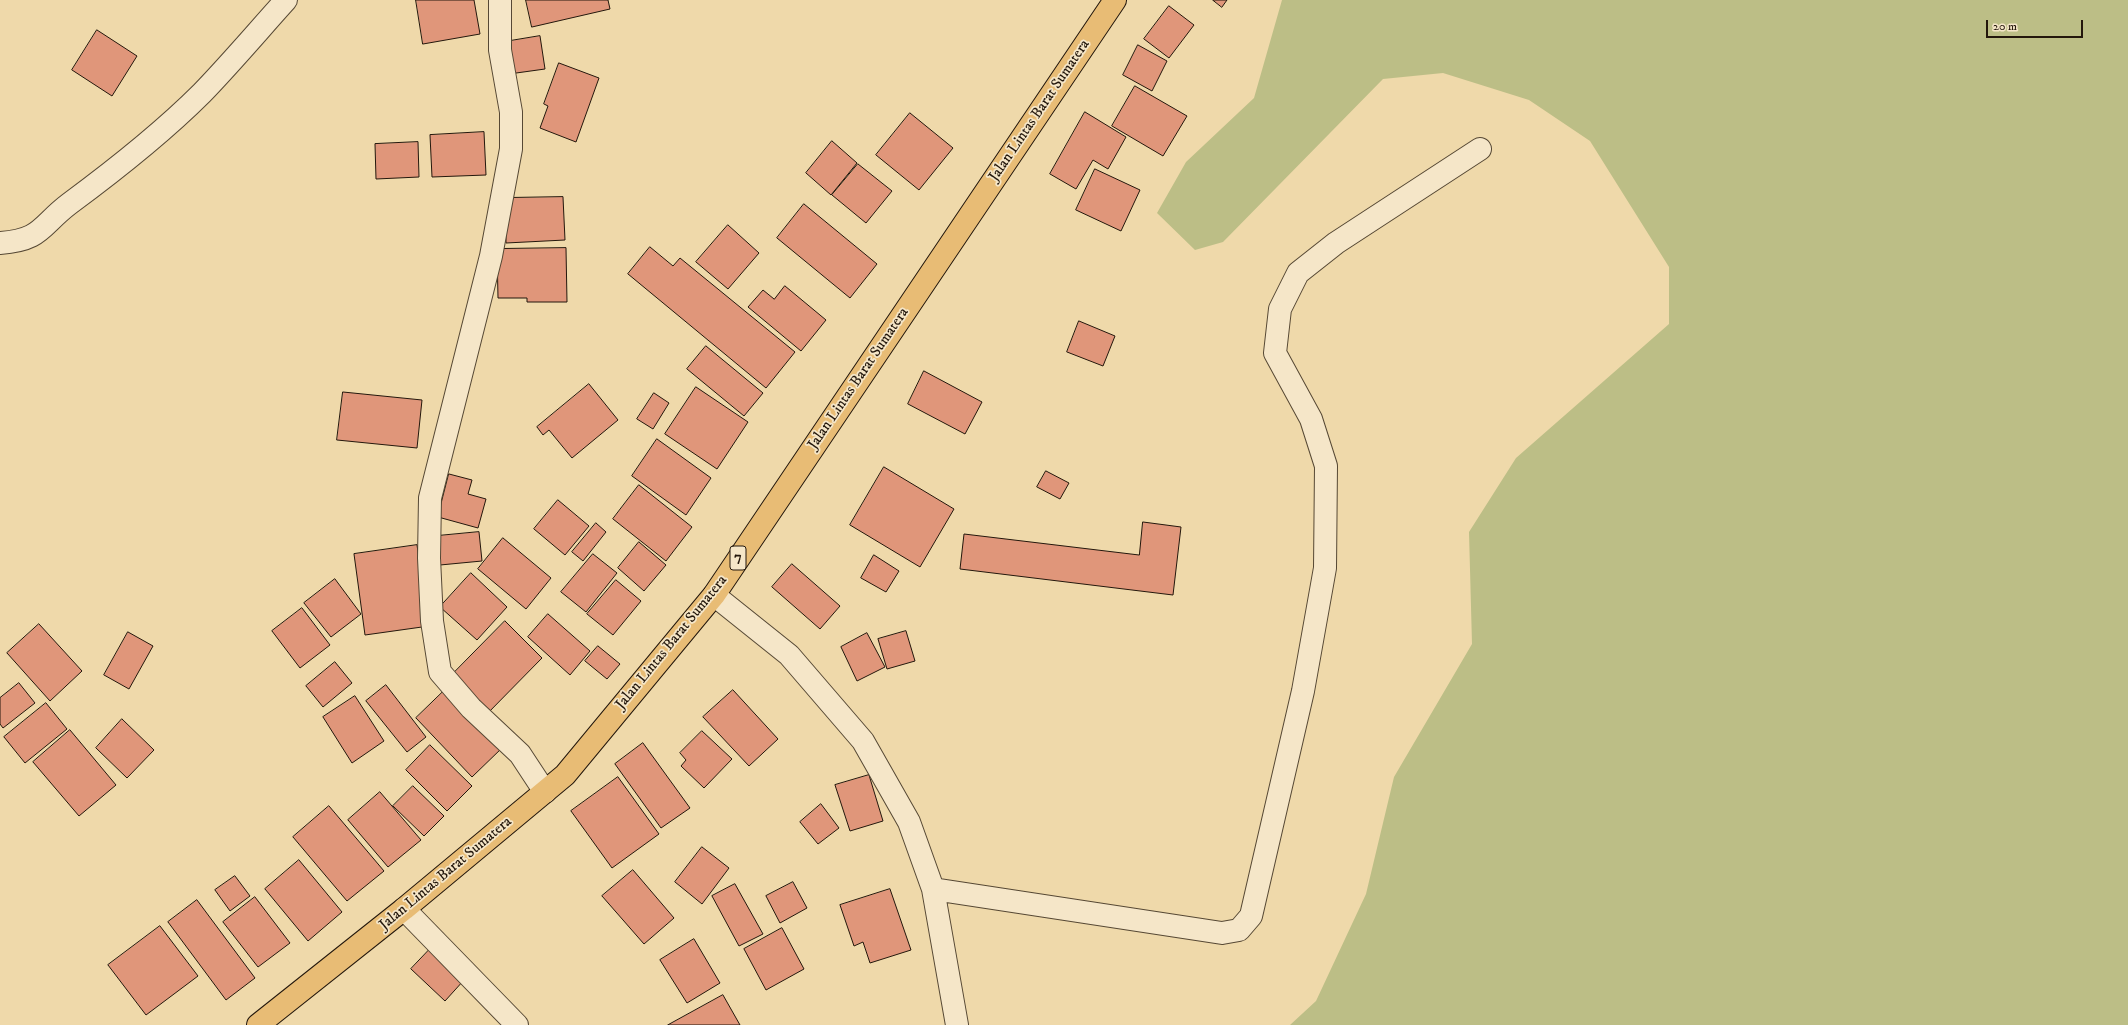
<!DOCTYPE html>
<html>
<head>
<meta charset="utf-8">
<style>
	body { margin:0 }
	#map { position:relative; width:2128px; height:1025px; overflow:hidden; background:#efd9aa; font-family:"IM FELL DW Pica",serif }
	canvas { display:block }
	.scale { position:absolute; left:1986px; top:20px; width:97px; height:18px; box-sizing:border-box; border:2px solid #23170c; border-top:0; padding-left:5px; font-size:12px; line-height:14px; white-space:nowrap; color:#23170c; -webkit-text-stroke:3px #f5e6c8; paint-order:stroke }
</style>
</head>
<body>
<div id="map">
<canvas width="2128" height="1025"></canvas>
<div class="scale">20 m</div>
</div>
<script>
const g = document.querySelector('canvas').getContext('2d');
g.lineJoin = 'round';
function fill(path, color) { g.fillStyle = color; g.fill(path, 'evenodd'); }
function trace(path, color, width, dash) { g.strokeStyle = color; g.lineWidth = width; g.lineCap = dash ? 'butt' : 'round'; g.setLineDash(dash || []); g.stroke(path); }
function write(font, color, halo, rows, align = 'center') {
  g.font = font + ' "IM FELL DW Pica",serif'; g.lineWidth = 3.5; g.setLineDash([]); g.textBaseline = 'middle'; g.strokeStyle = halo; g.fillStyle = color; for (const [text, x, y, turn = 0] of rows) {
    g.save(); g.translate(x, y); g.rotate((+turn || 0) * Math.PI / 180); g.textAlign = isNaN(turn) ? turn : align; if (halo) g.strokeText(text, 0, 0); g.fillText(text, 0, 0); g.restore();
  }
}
const green = new Path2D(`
	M 1282,0 L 2128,0 L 2128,1025 L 1290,1025 L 1316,1001 L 1366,894 L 1394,777 L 1472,644 L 1469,532 L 1516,458 L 1669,324 L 1669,267 L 1590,141 L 1529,100 L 1443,73 L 1383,79 L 1223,242 L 1195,250 L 1157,213 L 1186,162 L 1254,98 Z`);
const building = new Path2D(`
	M 416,0 L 474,0 L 480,34 L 423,44 Z
	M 526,0 L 608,0 L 610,9 L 532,27 Z
	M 1213,0 L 1227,0 L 1222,7 Z
	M 1169,6 L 1194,25 L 1169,58 L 1144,39 Z
	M 97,30 L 137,56 L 112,96 L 72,70 Z
	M 540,36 L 545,69 L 509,74 L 504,42 Z
	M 1138,45 L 1167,61 L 1152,91 L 1123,75 Z
	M 559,63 L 599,78 L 576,142 L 540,128 L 548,106 L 544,104 Z
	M 1135,86 L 1187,116 L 1163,156 L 1112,126 Z
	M 1085,112 L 1126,137 L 1108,169 L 1093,160 L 1076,189 L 1050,174 Z
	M 910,113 L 953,148 L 919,190 L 876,155 Z
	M 484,132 L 486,175 L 432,177 L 430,135 Z
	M 832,141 L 857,163 L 831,195 L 806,173 Z
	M 418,142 L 419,177 L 376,179 L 375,144 Z
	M 858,164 L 892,191 L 866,223 L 832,195 Z
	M 1095,169 L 1140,190 L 1121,231 L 1076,210 Z
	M 563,197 L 565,240 L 506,243 L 505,198 Z
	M 804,204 L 877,264 L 850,298 L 777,238 Z
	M 728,225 L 759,253 L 728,289 L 696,262 Z
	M 650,247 L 673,266 L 680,258 L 795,352 L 766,388 L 628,274 Z
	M 566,248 L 567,302 L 527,302 L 527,298 L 498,298 L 497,249 Z
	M 785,286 L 826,320 L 801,351 L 748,307 L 763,290 L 774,299 Z
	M 1079,321 L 1115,336 L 1103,366 L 1067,352 Z
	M 706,346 L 763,393 L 744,416 L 687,369 Z
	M 924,371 L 982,402 L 965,434 L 908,404 Z
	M 589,384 L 618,420 L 572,458 L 549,430 L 543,435 L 537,427 Z
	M 696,387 L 748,422 L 717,469 L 665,434 Z
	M 343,392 L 422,400 L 417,448 L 337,440 Z
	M 654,393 L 669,403 L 653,429 L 637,419 Z
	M 657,439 L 711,478 L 686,515 L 632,476 Z
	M 884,467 L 954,509 L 920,567 L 850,525 Z
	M 1046,471 L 1069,483 L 1060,499 L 1037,487 Z
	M 449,474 L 472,480 L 468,494 L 486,499 L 478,528 L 438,517 Z
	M 639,485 L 692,527 L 666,561 L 613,519 Z
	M 558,500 L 589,526 L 565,555 L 534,529 Z
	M 1143,522 L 1181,527 L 1173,595 L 960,569 L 964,534 L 1139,555 Z
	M 596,523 L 606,532 L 583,561 L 572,552 Z
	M 479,532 L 482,561 L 440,565 L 437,536 Z
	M 503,538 L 551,578 L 526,609 L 478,569 Z
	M 639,542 L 666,565 L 644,591 L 618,568 Z
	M 417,545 L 429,626 L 365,635 L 354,554 Z
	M 593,554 L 617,573 L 586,612 L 561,592 Z
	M 874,555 L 899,571 L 886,592 L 861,578 Z
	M 792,564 L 840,606 L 820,629 L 772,587 Z
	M 471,573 L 507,607 L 477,640 L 440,607 Z
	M 335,579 L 361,614 L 331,637 L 304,603 Z
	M 616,580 L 641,601 L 613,635 L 587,614 Z
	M 302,608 L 330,645 L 300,668 L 272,631 Z
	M 548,614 L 590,651 L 570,675 L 528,637 Z
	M 505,621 L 542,658 L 484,717 L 447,680 Z
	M 39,624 L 82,671 L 50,701 L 7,653 Z
	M 906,631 L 915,661 L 887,669 L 878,639 Z
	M 128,632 L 153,646 L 129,689 L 104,675 Z
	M 867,633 L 885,667 L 857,681 L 841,647 Z
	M 598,646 L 620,664 L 607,679 L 585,661 Z
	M 335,662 L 352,683 L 323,707 L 306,686 Z
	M 19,683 L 35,703 L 3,728 L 0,724 L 0,698 Z
	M 386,685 L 426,737 L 407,752 L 366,701 Z
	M 447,688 L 503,747 L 472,777 L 416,718 Z
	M 733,690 L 778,739 L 749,766 L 703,717 Z
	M 355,696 L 384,741 L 352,763 L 323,717 Z
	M 46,703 L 67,729 L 25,763 L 4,737 Z
	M 122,719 L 154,750 L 127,778 L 96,748 Z
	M 70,730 L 116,785 L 79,816 L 33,762 Z
	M 702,731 L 732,759 L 704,788 L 681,766 L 686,760 L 680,753 Z
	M 643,743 L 690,808 L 661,828 L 615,764 Z
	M 430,745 L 472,786 L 447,811 L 406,770 Z
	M 869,775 L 883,821 L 850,831 L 835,785 Z
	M 618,777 L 659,834 L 612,868 L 571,811 Z
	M 413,786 L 444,816 L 424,836 L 393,806 Z
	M 380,792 L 421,840 L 388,867 L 348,820 Z
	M 821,804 L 839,828 L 818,844 L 800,822 Z
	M 329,806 L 384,871 L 347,901 L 293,837 Z
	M 702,847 L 729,868 L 702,904 L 675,882 Z
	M 299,860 L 342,912 L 308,941 L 265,889 Z
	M 633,870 L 674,918 L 644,944 L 602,896 Z
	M 235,876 L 250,896 L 230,911 L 215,890 Z
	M 793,882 L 807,908 L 780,923 L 766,896 Z
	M 735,884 L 763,934 L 739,946 L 712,896 Z
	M 890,889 L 911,950 L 870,963 L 863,942 L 854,946 L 840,905 Z
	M 255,897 L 290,943 L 258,967 L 223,922 Z
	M 197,900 L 255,978 L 226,1000 L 168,922 Z
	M 160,926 L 198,976 L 146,1015 L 108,965 Z
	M 782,928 L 804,969 L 766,990 L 744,949 Z
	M 694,939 L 720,983 L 687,1003 L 660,960 Z
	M 430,949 L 464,980 L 445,1001 L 411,969 Z
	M 723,995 L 740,1025 L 668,1025 Z`);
const minor = new Path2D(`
	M 500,0 L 500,50 L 511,112 L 511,149 L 491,256 L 430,498 L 429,558 L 432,621 L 440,672 L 471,708 L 520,754 L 545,792
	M 0,243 C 42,240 40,226 69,204 C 115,170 161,134 202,93 C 231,63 258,31 286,0
	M 714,595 L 789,655 L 863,741 L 909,822 L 933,889 L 957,1025
	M 933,889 L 1222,933 L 1239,930 L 1251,916 L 1303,691 L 1325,568 L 1326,466 L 1311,419 L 1275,353 L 1280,309 L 1298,273 L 1336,243 L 1480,149
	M 404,909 L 517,1025`);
const trunk = new Path2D(`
	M 258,1025 L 404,909 L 565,775 L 714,595 L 1115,0`);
const shields = [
	[738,558,16]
];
const shieldNames = [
	["7",738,558]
];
const streetNames = [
	["Jalan Lintas Barat Sumatera",1040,111,-56],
	["Jalan Lintas Barat Sumatera",859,379,-56],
	["Jalan Lintas Barat Sumatera",672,643,-51],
	["Jalan Lintas Barat Sumatera",446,874,-40]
];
fill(green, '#bcbe86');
fill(building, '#e0967a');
trace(building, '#23170c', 1);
trace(minor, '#564834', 24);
trace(trunk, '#23170c', 24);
trace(minor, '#f5e6c8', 22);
trace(trunk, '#e8bc75', 22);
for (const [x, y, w] of shields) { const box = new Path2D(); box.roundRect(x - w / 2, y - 12, w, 24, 3); g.fillStyle = '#f5e6c8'; g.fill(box); trace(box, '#23170c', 1); }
write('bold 14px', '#23170c', null, shieldNames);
write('15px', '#23170c', '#f5e6c8', streetNames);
</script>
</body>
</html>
